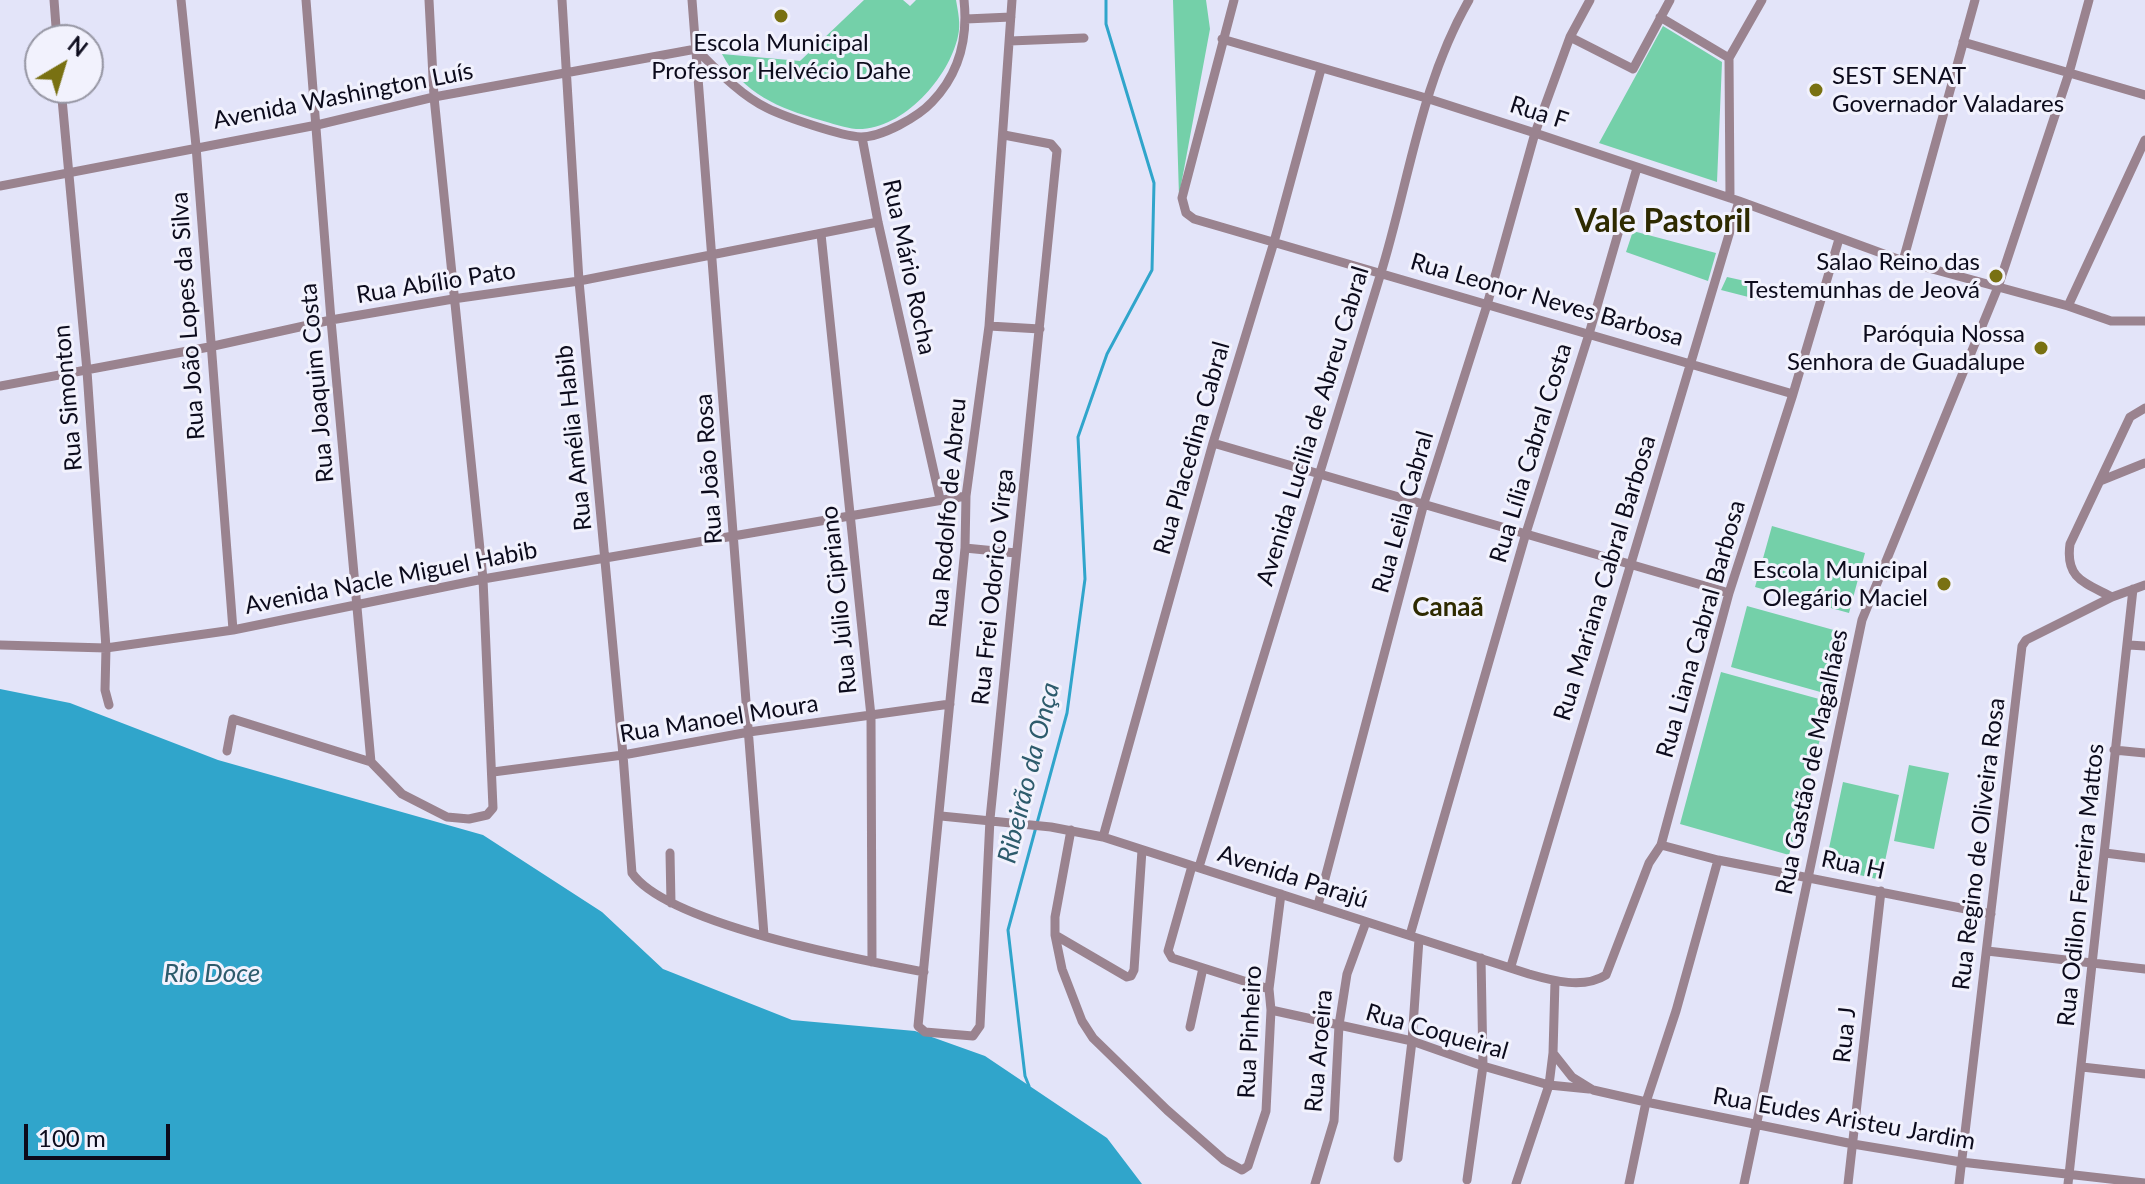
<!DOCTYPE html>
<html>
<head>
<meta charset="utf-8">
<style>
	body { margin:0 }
	#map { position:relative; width:2145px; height:1184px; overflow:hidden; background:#e3e4f9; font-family:Lato,sans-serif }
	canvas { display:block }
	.north { position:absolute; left:24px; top:24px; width:80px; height:80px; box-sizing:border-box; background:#f2f2fd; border:2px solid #9696a3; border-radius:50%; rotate:38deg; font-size:22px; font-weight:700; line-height:32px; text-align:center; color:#0c0b1c }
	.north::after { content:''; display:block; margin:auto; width:28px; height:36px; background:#797112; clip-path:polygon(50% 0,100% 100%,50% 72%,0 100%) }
	.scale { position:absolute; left:24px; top:1124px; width:146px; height:36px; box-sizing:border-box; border:4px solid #0c0b1c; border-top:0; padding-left:10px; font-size:24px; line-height:28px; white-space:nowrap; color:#0c0b1c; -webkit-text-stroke:6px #f2f2fd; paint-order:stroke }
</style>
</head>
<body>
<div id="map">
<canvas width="2145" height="1184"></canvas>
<div class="north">N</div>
<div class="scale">100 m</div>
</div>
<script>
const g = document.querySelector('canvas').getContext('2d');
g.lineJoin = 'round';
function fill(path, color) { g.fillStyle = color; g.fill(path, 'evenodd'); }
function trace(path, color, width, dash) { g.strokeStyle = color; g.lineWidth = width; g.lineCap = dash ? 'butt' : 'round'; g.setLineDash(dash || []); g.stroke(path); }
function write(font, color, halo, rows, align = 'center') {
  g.font = font + ' Lato,sans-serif'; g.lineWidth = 6; g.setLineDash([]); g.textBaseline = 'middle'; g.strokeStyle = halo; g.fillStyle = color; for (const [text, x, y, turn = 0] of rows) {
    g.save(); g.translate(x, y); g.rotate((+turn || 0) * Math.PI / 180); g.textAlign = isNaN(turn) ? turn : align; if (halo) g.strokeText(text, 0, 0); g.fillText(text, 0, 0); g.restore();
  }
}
const green = new Path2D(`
	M 864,0 L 903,0 L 910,6 L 916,0 L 956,0 C 958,12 961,24 958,36 C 949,78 902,131 856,129 C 845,128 831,123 820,120 C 779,108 743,94 722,54 L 800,61 Z
	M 1173,0 L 1206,0 L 1210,29 L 1179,196 Z
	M 1663,26 L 1722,62 L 1717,182 L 1599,143 Z
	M 1633,231 L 1716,253 L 1708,281 L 1626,252 Z
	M 1727,277 L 1768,286 L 1764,301 L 1721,290 Z
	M 1772,526 L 1865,553 L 1849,613 L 1755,587 Z
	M 1747,606 L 1841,632 L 1824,693 L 1731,667 Z
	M 1721,672 L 1830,702 L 1789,855 L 1680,824 Z
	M 1909,765 L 1949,773 L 1934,849 L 1894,841 Z
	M 1843,782 L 1899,795 L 1881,880 L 1825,867 Z`);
const water = new Path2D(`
	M 0,689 L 70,703 L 218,760 L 483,835 L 602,912 L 663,969 L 792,1020 L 915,1031 L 985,1056 L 1107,1138 L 1142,1184 L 0,1184 Z`);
const stream = new Path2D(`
	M 1029,1086 L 1025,1076 L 1008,930 L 1067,713 L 1085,579 L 1078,437 L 1107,354 L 1152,270 L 1154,183 L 1106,24 L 1106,0`);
const street = new Path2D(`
	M 54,0 L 57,40
	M 181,0 L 196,146 L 233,630
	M 306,0 L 331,320 L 371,762
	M 562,0 L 579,281 L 623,755 L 632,873 C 667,924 860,960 924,972
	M 692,0 L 764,935
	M 1234,0 L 1182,198 L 1186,213 L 1194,219 L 1793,394
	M 1660,17 L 1729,58
	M 966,19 L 1011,17
	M 1570,37 L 1633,69 L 1670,0
	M 1222,39 L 1426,98 L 1535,133 L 1739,201 L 1903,261 L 2068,306 L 2111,321 L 2145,321
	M 1010,41 L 1084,38
	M 1963,42 L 2145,95
	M 61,88 L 87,371 L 106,648 L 105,690 L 109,705
	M 1004,135 L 1051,144 L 1057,151 L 990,819 L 980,1026 L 973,1036 L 925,1032 L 918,1026 L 965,548 L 966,496 L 989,326 L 1012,0
	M 862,137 L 878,222 L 940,499
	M 0,186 L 317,125 L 434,97 L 696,49 C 717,70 740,95 767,108 C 785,117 841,136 861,137 C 882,137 918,117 932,102 C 959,74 968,38 964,0
	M 1730,198 L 1729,58 L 1762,0
	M 821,234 L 871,716 L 872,962
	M 1903,261 L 1975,0
	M 2068,306 L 2145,140
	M 989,326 L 1040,329
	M 0,386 L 209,347 L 331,320 L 453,299 L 579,281 L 878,222
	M 1213,443 L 1729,593
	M 2100,481 L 2145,463
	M 965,548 L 1016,553
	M 2112,597 C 2085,583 2065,579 2070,544 L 2130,417 L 2145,408
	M 0,645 L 106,648 L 233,630 L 483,579 L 966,496
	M 2129,645 L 2145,646
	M 2114,750 L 2145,753
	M 227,751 L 233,719 L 371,762 L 402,794 L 447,817 L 469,819 L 487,815 L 493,808 L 483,579 L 434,97 L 429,0
	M 493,772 L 623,755 L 749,732 L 950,704
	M 941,816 L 1051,827 L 1103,837 L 1529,974 C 1553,981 1584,989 1606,975 L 1649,863 L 1661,845 L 1729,593 L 1793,394 L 1839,239
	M 1071,830 L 1055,917 L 1055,935 L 1062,969 L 1082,1021 L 1093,1038 L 1167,1110 L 1224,1160 L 1242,1170 L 1248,1166 L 1266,1111 L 1271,1010 L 1269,989 L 1281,894
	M 1103,837 L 1213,443 L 1274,242 L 1321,69
	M 1661,845 L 1718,860 L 1991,914
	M 670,853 L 671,903
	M 2105,853 L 2145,858
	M 1192,866 L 1168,951 L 1172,958 L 1269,989
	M 1199,867 C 1259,670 1320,473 1380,276 C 1409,183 1420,85 1469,0
	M 1318,905 L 1424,503 L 1487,305 L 1535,133 L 1570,37 L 1590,0
	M 1055,935 L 1127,977 L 1131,976 L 1134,970 L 1142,850
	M 1410,935 L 1526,533 L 1589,334 L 1637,168
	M 1987,951 L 2145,969
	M 1511,966 L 1739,201
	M 1271,1010 L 1412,1041 L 1483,1066 L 1549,1085 L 1589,1089
	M 1190,1027 L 1203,968
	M 1553,1053 L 1572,1077 L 1593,1090 L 1646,1102 L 1853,1144 L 1961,1162 L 2145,1183
	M 2082,1067 L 2145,1074
	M 1398,1158 L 1412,1041 L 1419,939
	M 1467,1180 L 1483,1066 L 1481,958
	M 1315,1184 L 1334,1121 L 1339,1025 L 1347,974 L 1366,922
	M 1516,1184 L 1549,1085 L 1553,1053 L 1555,981
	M 1629,1184 L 1646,1102 L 1676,1011 L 1718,860
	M 1744,1184 L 1862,620 L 1998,287 L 2069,73 L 2089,0
	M 1848,1184 L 1881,891
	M 1959,1184 L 2022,646 L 2026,640 L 2112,597 L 2145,585
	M 2068,1184 L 2133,589`);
const markers = [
	[781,16,8,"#797112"],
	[1816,90,8,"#797112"],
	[1996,276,8,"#797112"],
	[2041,348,8,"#797112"],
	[1944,584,8,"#797112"]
];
const poiNames = [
	["Escola Municipal",781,43,"center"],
	["Professor Helvécio Dahe",781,71,"center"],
	["SEST SENAT",1832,76,"left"],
	["Governador Valadares",1832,104,"left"],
	["Salao Reino das",1980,262],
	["Testemunhas de Jeová",1980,290],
	["Paróquia Nossa",2025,334],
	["Senhora de Guadalupe",2025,362],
	["Escola Municipal",1928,570],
	["Olegário Maciel",1928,598]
];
const streetNames = [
	["Avenida Washington Luís",343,96,-11],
	["Rua F",1539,113,18],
	["Rua Mário Rocha",909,267,78],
	["Rua Abílio Pato",436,283,-9],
	["Rua Leonor Neves Barbosa",1547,300,16],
	["Rua João Lopes da Silva",188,316,-94],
	["Rua Joaquim Costa",317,383,-95],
	["Rua Simonton",68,398,-95],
	["Avenida Lucilia de Abreu Cabral",1313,426,-73],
	["Rua Amélia Habib",574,438,-96],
	["Rua Placedina Cabral",1192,448,-74],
	["Rua Lília Cabral Costa",1531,453,-73],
	["Rua João Rosa",709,469,-94],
	["Rua Leila Cabral",1403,512,-74],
	["Rua Rodolfo de Abreu",948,513,-85],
	["Avenida Nacle Miguel Habib",391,578,-11],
	["Rua Mariana Cabral Barbosa",1605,578,-73],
	["Rua Frei Odorico Virga",993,587,-84],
	["Rua Júlio Cipriano",839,600,-96],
	["Rua Liana Cabral Barbosa",1701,629,-74],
	["Rua Manoel Moura",719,719,-9],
	["Rua Gastão de Magalhães",1812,762,-78],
	["Rua Regino de Oliveira Rosa",1979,844,-83],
	["Rua H",1853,865,12],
	["Avenida Parajú",1293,877,18],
	["Rua Odilon Ferreira Mattos",2081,885,-84],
	["Rua Pinheiro",1250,1032,-87],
	["Rua Coqueiral",1437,1032,16],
	["Rua J",1845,1035,-84],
	["Rua Aroeira",1319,1051,-85],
	["Rua Eudes Aristeu Jardim",1844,1119,10]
];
const neighbourhoodNames = [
	["Canaã",1448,608]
];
const waterNames = [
	["Ribeirão da Onça",1029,773,-76],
	["Rio Doce",212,974]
];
const districtNames = [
	["Vale Pastoril",1663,222]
];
fill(green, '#74d0a9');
fill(water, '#30a5cb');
trace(stream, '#30a5cb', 3);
trace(street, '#9a838f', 9);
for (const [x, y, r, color] of markers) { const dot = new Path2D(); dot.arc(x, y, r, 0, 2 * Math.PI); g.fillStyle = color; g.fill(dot); trace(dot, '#f2f2fd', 3); }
write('24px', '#0c0b1c', '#f2f2fd', poiNames, 'right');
write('24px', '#0c0b1c', '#f2f2fd', streetNames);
write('bold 26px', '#2e2a00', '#f2f2fd', neighbourhoodNames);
write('italic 26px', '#2d5b6c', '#f2f2fd', waterNames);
write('bold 32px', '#2e2a00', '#f2f2fd', districtNames);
</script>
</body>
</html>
